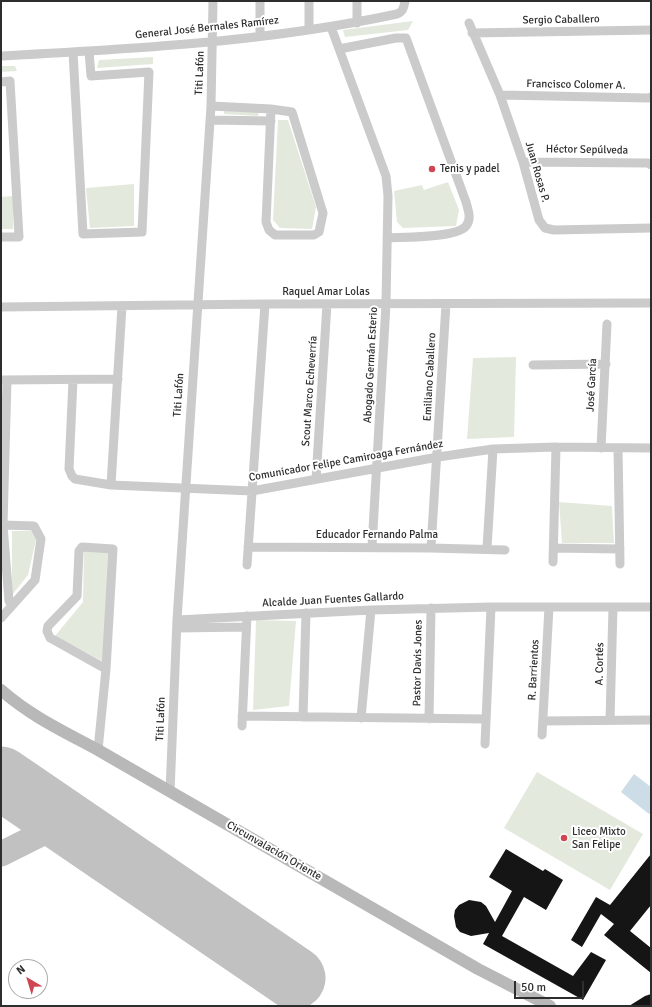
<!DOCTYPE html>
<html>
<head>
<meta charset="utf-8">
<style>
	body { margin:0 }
	#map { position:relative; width:652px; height:1007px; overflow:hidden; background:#fff; font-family:Signika,sans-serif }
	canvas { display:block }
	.frame { position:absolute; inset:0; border:2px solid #2e2e2e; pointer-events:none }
	.north { position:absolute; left:8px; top:959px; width:40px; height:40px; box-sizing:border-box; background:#fff; border:1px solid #ababab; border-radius:50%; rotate:322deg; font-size:11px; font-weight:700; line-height:16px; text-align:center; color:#2e2e2e }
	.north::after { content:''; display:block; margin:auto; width:14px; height:18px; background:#cf4652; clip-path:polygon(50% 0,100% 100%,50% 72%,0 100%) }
	.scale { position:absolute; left:514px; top:981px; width:70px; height:18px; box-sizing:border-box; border:2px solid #2e2e2e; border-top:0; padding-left:5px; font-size:12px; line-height:14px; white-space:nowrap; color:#2e2e2e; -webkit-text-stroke:3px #fff; paint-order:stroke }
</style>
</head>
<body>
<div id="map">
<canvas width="652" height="1007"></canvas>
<div class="frame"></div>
<div class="north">N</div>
<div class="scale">50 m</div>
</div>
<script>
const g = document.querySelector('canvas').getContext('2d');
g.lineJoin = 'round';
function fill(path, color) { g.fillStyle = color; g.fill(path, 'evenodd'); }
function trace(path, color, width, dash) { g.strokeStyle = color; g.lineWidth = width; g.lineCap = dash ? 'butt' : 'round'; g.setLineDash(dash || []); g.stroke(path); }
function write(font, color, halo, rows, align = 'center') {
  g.font = font + ' Signika,sans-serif'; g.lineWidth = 4; g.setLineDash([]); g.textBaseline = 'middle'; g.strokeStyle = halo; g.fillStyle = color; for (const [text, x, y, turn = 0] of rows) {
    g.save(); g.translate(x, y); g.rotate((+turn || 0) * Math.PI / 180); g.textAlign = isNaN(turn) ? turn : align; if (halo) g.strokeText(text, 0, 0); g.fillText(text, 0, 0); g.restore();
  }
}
const green = new Path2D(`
	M 413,21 L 408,30 L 345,37 L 343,30 Z
	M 153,57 L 153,64 L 97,68 L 99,60 Z
	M 1,66 L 15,66 L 17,71 L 1,72 Z
	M 224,111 L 259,112 L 258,116 L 224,114 Z
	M 278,120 L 288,120 L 316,207 L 312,229 L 280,228 L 273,220 Z
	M 448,182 L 459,210 L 456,226 L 403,228 L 397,222 L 394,191 L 422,185 L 424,190 Z
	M 134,184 L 134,226 L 90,228 L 86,188 Z
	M 13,196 L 13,229 L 1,229 L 1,197 Z
	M 516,357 L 514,437 L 467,439 L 473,358 Z
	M 559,502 L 612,506 L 614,543 L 562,543 Z
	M 12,531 L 32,531 L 37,536 L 28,575 L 12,595 Z
	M 84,550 L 109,552 L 104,662 L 55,636 L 83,602 Z
	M 256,620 L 296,621 L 289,706 L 253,710 Z
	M 537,772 L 643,834 L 610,890 L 504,828 Z`);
const water = new Path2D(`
	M 634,774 L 651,787 L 651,812 L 649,814 L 621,792 Z`);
const taxiway = new Path2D(`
	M 1,854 L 65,822`);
const runway = new Path2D(`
	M 1,778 L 294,978`);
const building = new Path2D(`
	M 506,849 L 543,871 L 545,869 L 563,880 L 546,910 L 524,897 L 502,936 L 573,976 L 591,952 L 606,960 L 583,1000 L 483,944 L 489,933 L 471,936 L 460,932 L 456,927 L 454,916 L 455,910 L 459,905 L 469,900 L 481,902 L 486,906 L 495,922 L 512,891 L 489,877 Z
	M 651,854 L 651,905 L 630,931 L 651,948 L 651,973 L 604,935 L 614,924 L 601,914 L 582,947 L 571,940 L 596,897 L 610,905 Z
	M 651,994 L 651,1006 L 629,1006 L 645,996 Z`);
const street = new Path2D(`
	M 260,1 L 260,36
	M 309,1 L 309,30
	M 357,1 L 357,23
	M 469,23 L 500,95 L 523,162 L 539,220 L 545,228 L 554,230 L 651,228
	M 331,27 L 386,176 L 388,196 L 386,304 L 372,547
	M 472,33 L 651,30
	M 339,49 L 396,38 L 406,38 L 466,202 C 468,210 472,219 466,226 C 457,238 403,237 387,238
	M 73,52 L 83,234 L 142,232 L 149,72 L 91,76 L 89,51
	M 1,56 C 133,49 267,42 397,14 C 403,12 404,7 405,1
	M 1,82 L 10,81 L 19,237 L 1,237
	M 500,95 L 648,98 L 651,97
	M 211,106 L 271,109 L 292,112 L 323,213 L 319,232 L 314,235 L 275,235 L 269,230 L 266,222 L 271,109
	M 210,120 L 271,121
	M 523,162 L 648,163 L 651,165
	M 1,307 L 265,304 L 651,303
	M 533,365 L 606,364
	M 2,380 L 118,379
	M 7,380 L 3,525 L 9,601 L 12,606
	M 73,380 L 69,469 L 72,476 L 75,479 L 111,485 L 252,491 L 438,457 L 493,449 L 556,447 L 651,448
	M 601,448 L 607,324
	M 618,448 L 620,564
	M 316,479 L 327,304
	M 111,485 L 122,306
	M 248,547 L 431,548 L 505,550
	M 431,548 L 446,304
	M 487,548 L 493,449
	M 554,548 L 620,549
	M 553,562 L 556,447
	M 247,565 L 265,304
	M 1,618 L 35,580 L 41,539 L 34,526 L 3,525
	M 177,620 L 371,610 L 491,607 L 651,607
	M 177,628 L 246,627
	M 242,716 L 485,719
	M 303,717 L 306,613
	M 361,718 L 371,610
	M 429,719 L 431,608
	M 610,720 L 613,607
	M 543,721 L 651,720
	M 242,726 L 247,616
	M 542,735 L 549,607
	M 485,744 L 491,607
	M 98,750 L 106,669 L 113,549 L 82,547 L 79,551 L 77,596 L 48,626 L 47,631 L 50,638 L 54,640 L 106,669
	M 170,792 L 177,620 L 211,106 L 213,1`);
const secondary = new Path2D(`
	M 1,690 C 32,717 63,731 98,750 L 478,969 L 550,1006`);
const markers = [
	[432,169,4,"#cf4652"],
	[564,838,4,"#cf4652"]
];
const streetNames = [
	["Sergio Caballero",561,20,-1],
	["General José Bernales Ramírez",207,28,-6],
	["Titi Lafón",200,73,-88],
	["Francisco Colomer A.",576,85,1],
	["Héctor Sepúlveda",587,150,1],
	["Juan Rosas P.",537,172,74],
	["Raquel Amar Lolas",326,292],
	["Abogado Germán Esterio",371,365,-87],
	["Emiliano Caballero",430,377,-87],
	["José García",592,385,-87],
	["Scout Marco Echeverría",310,391,-86],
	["Titi Lafón",179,395,-86],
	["Comunicador Felipe Camiroaga Fernández",346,461,-10],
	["Educador Fernando Palma",377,535],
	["Alcalde Juan Fuentes Gallardo",333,600,-3],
	["Pastor Davis Jones",418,663,-89],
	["A. Cortés",600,664,-89],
	["R. Barrientos",534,670,-87],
	["Titi Lafón",161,719,-88],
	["Circunvalación Oriente",274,851,30]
];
const poiNames = [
	["Tenis y padel",440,169],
	["Liceo Mixto",572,832],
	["San Felipe",572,845]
];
fill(green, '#e4e9dd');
fill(water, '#ccdde7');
trace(taxiway, '#c1c1c1', 25);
trace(runway, '#c1c1c1', 63);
fill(building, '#151515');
trace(street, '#cbcbcb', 9);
trace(secondary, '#b8b8b8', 12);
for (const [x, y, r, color] of markers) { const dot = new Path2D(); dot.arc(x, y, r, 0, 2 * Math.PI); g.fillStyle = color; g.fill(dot); trace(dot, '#fff', 1.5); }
write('11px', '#2e2e2e', '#fff', streetNames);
write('11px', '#2e2e2e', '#fff', poiNames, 'left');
</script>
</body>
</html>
